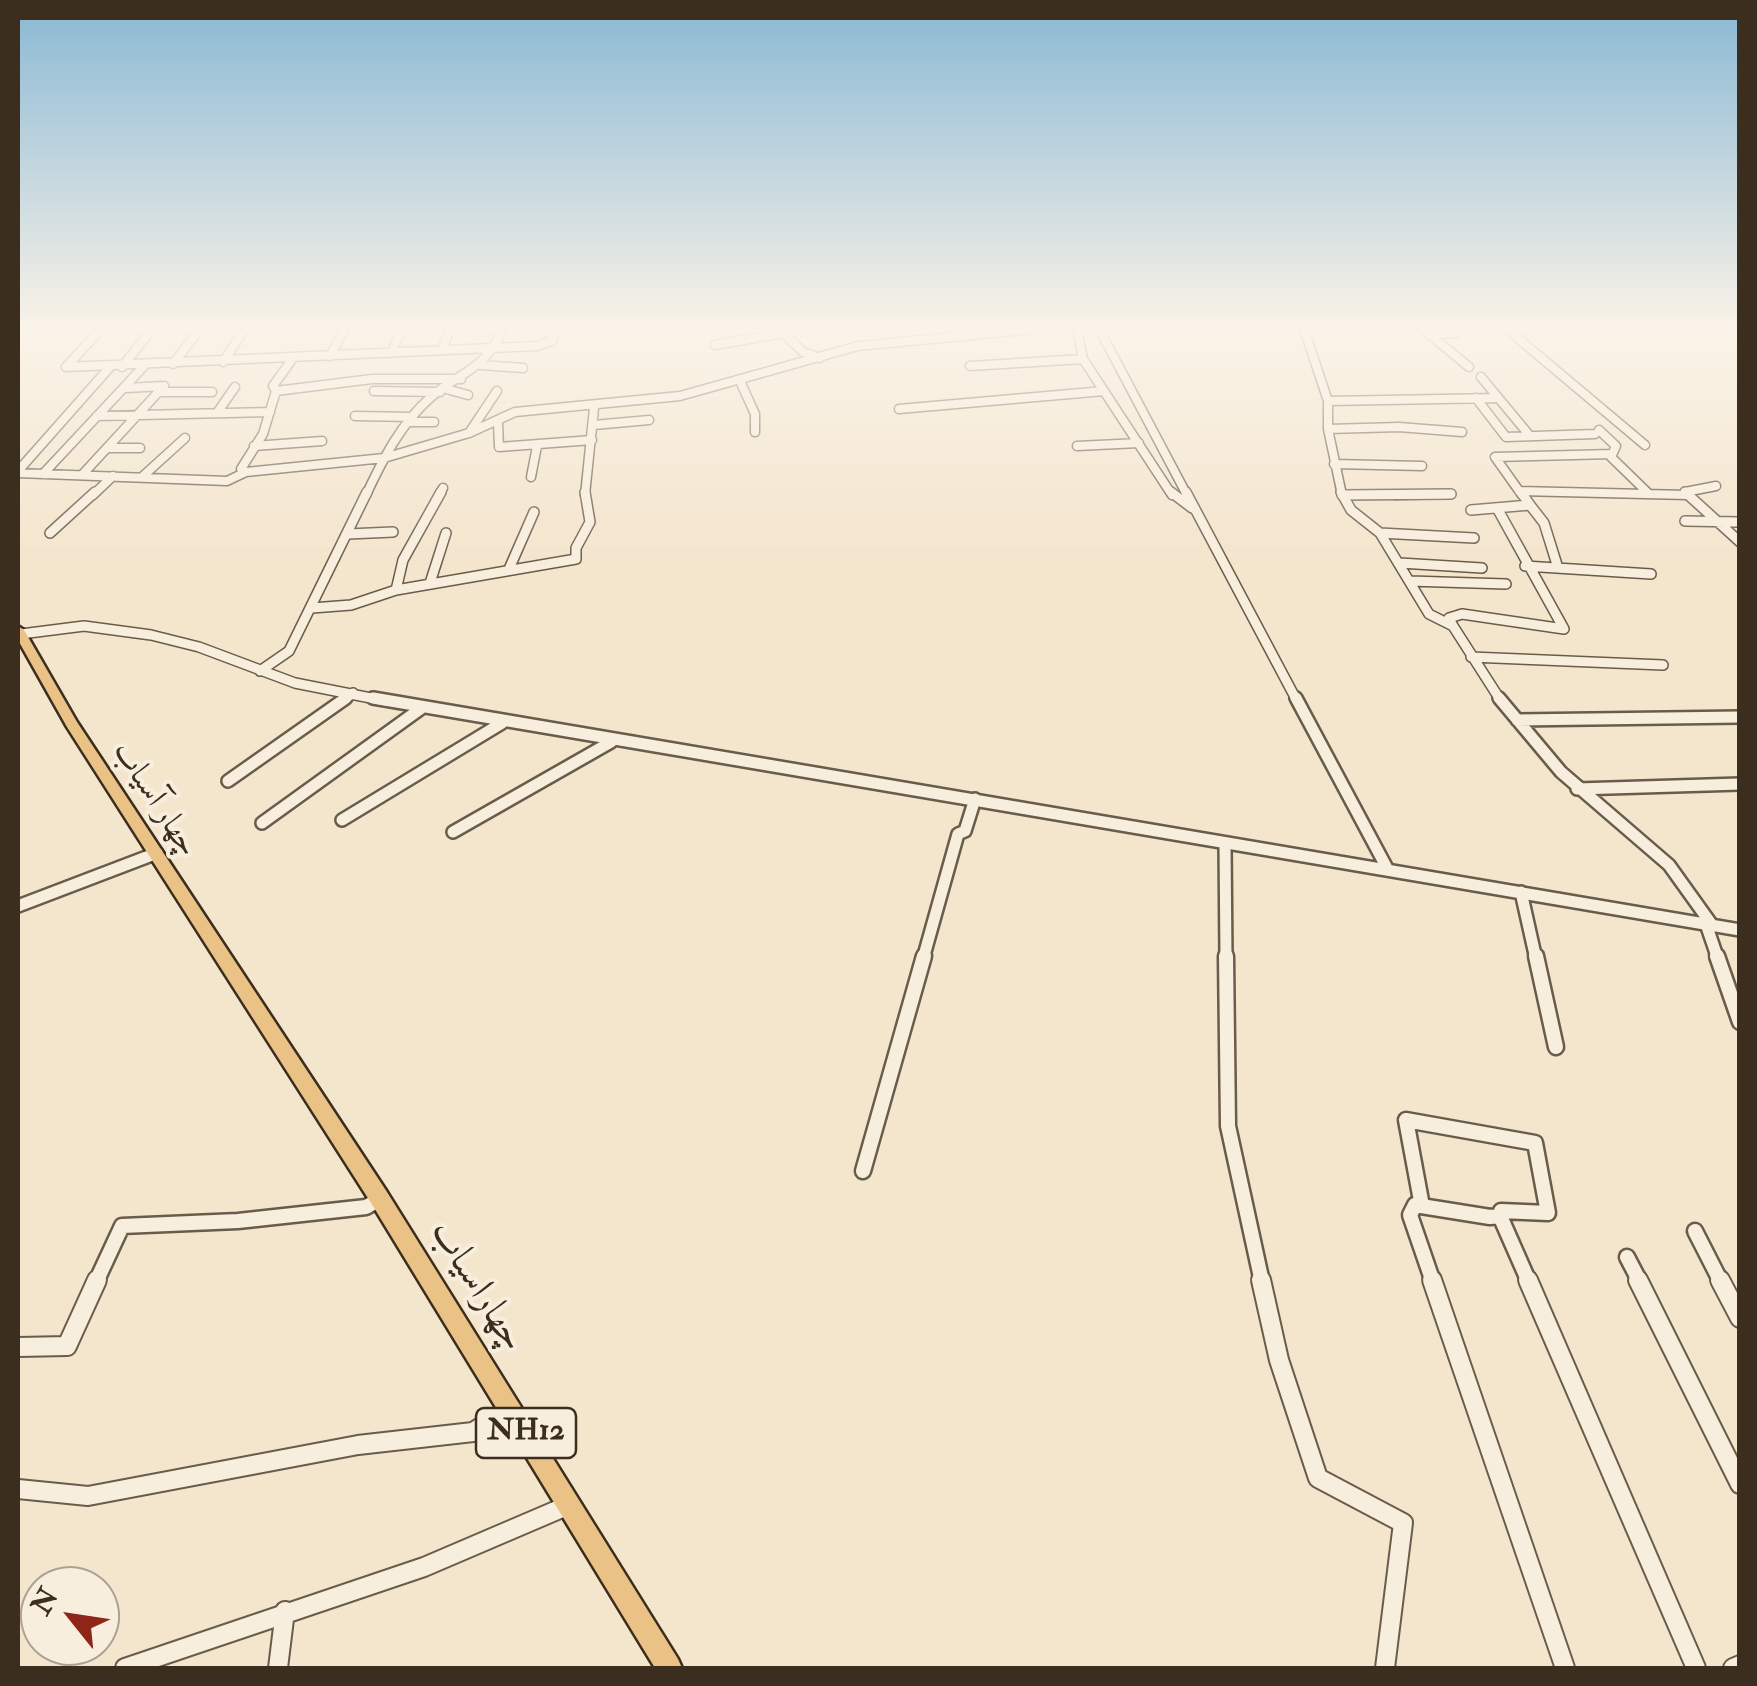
<!DOCTYPE html>
<html>
<head>
<meta charset="utf-8">
<style>
	body { margin:0 }
	#map { position:relative; width:1757px; height:1686px; overflow:hidden; background:#f4e5cd; font-family:"IM FELL Double Pica",serif }
	canvas { display:block }
	.frame { position:absolute; inset:0; border:20px solid #3b2e1f; pointer-events:none }
	.north { position:absolute; left:20px; top:1566px; width:100px; height:100px; box-sizing:border-box; background:#f8eede; border:2px solid #aca192; border-radius:50%; rotate:300deg; font-size:28px; font-weight:700; line-height:40px; text-align:center; color:#3b2e1f }
	.north::after { content:''; display:block; margin:auto; width:35px; height:45px; background:#8f2418; clip-path:polygon(50% 0,100% 100%,50% 72%,0 100%) }
</style>
</head>
<body>
<div id="map">
<canvas width="1757" height="1686"></canvas>
<div class="frame"></div>
<div class="north">N</div>
</div>
<script>
const g = document.querySelector('canvas').getContext('2d');
g.lineJoin = 'round';
function trace(path, color, width, dash) { g.strokeStyle = color; g.lineWidth = width; g.lineCap = dash ? 'butt' : 'round'; g.setLineDash(dash || []); g.stroke(path); }
function fill(path, color) { g.fillStyle = color; g.fill(path, 'evenodd'); }
function write(font, color, halo, rows, align = 'center') {
  g.font = font + ' "IM FELL Double Pica",Amiri,serif'; g.lineWidth = 8; g.setLineDash([]); g.textBaseline = 'middle'; g.strokeStyle = halo; g.fillStyle = color; for (const [text, x, y, turn = 0] of rows) {
    g.save(); g.translate(x, y); g.rotate((+turn || 0) * Math.PI / 180); g.textAlign = isNaN(turn) ? turn : align; if (halo) g.strokeText(text, 0, 0); g.fillText(text, 0, 0); g.restore();
  }
}
const minorFar4 = new Path2D(`
	M 1077,329 L 1083,359 L 1172,495
	M 1099,329 L 1187,495
	M 1304,329 L 1328,401 L 1328,429 L 1342,495
	M 1423,329 L 1469,367
	M 1507,329 L 1645,445
	M 1430,334 L 1457,333 L 1452,329
	M 715,345 L 783,333 L 803,352 L 820,358
	M 442,350 L 450,329
	M 391,353 L 402,329
	M 330,356 L 345,329
	M 223,362 L 245,329
	M 173,364 L 200,329
	M 481,365 L 523,368
	M 970,366 L 1083,359
	M 66,367 L 537,346 L 552,341 L 556,329
	M 66,367 L 101,329
	M 122,367 L 152,329
	M 1481,377 L 1530,436
	M 740,381 L 755,414 L 755,432
	M 126,388 L 164,386
	M 446,389 L 468,395
	M 276,391 L 372,379 L 461,379
	M 374,391 L 440,392
	M 161,392 L 212,392
	M 1476,398 L 1506,437 L 1595,434
	M 1328,401 L 1498,398
	M 899,409 L 1104,391
	M 217,413 L 235,387
	M 97,416 L 270,412
	M 355,416 L 413,417
	M 409,422 L 434,422
	M 498,423 L 499,447 L 592,440
	M 594,425 L 649,420
	M 1328,429 L 1399,427 L 1462,432
	M 1599,430 L 1616,446 L 1611,457 L 1648,493
	M 469,433 L 497,391
	M 254,446 L 322,441
	M 1077,446 L 1139,443
	M 107,448 L 140,448
	M 1334,464 L 1422,466
	M 18,471 L 110,367
	M 18,473 L 227,481 L 246,472 L 384,458 L 469,433 L 515,412 L 680,396 L 858,346 L 1035,329
	M 243,473 L 241,469 L 263,434 L 276,391 L 273,386 L 293,358
	M 43,474 L 144,366
	M 82,475 L 164,386
	M 142,477 L 185,438
	M 531,477 L 537,446
	M 1519,491 L 1688,495
	M 1685,492 L 1716,486
	M 93,495 L 113,476
	M 366,495 C 383,459 401,423 431,397 C 463,370 484,371 503,329
	M 439,495 L 443,488
	M 585,495 L 594,408
	M 1395,495 L 1451,494
	M 1522,495 L 1495,457 L 1612,454`);
const minorFar3 = new Path2D(`
	M 1171,492 L 1192,508
	M 1186,492 L 1297,701
	M 1341,492 L 1351,510 L 1380,533 L 1429,614 L 1453,626 L 1501,701
	M 1685,492 L 1740,542
	M 1342,495 L 1451,494
	M 1530,505 L 1544,523 L 1558,568
	M 1471,510 L 1530,505 L 1521,492
	M 1685,521 L 1740,522
	M 50,533 L 95,492
	M 1380,533 L 1474,538
	M 348,534 L 393,532
	M 1400,563 L 1482,568
	M 1525,566 L 1651,574
	M 509,569 L 534,512
	M 1410,581 L 1506,584
	M 430,583 L 446,533
	M 396,590 L 403,560 L 441,492
	M 312,608 L 351,605 L 396,590 L 576,559 L 576,548 L 590,522 L 585,492
	M 1453,626 L 1449,618 L 1462,614 L 1564,629 L 1497,508
	M 21,634 L 84,626 L 151,635 L 199,647 L 295,683 L 386,701
	M 1471,657 L 1663,665
	M 260,671 L 289,651 L 367,492
	M 342,701 L 353,693`);
const minorFar2 = new Path2D(`
	M 373,698 L 1740,930
	M 1296,698 L 1388,870
	M 1499,698 L 1561,772 L 1669,865 L 1712,925
	M 1517,720 L 1740,717
	M 228,781 L 346,698
	M 1577,789 L 1740,784
	M 342,820 L 502,723
	M 262,823 L 423,707
	M 453,832 L 611,742
	M 1225,843 L 1226,959
	M 1521,892 L 1536,959
	M 18,906 L 157,853
	M 1706,924 L 1718,959
	M 923,959 L 958,834 L 965,831 L 975,799`);
const minorFar1 = new Path2D(`
	M 1226,956 L 1228,1126 L 1262,1282
	M 1536,956 L 1556,1047
	M 1717,956 L 1740,1022
	M 863,1171 L 924,956
	M 1422,1206 L 1406,1120 L 1535,1143 L 1548,1213 L 1501,1211 L 1500,1216 L 1490,1217 L 1415,1205 L 1410,1215 L 1433,1282
	M 1500,1216 L 1529,1282
	M 1695,1231 L 1721,1282
	M 1627,1257 L 1640,1282
	M 96,1282 L 122,1226 L 238,1221 L 366,1207 L 380,1199`);
const minor = new Path2D(`
	M 1261,1280 L 1279,1360 L 1318,1478 L 1403,1523 L 1385,1668
	M 1432,1280 L 1565,1668
	M 1528,1280 L 1696,1668
	M 1638,1280 L 1740,1484
	M 1720,1280 L 1740,1318
	M 18,1347 L 67,1346 L 97,1280
	M 18,1489 L 88,1496 L 358,1445 L 473,1432 L 511,1408
	M 125,1668 L 424,1567 L 569,1505
	M 278,1668 L 285,1611
	M 1733,1668 L 1740,1665`);
const highway = new Path2D(`
	M 18,626 L 24,630 L 77,722 L 387,1192 L 678,1659 L 682,1668 L 655,1668 L 373,1206 L 67,727 L 18,640 Z`);
const shields = [
	[526,1433,100]
];
const shieldNames = [
	["NH12",526,1433]
];
const streetNames = [
	["چهار آسیاب",154,800,57]
];
const nearStreetnames = [
	["چهاراسیاب",476,1287,58]
];
trace(minorFar4, '#695c4a', 11);
trace(minorFar3, '#695c4a', 12);
trace(minorFar2, '#695c4a', 16);
trace(minorFar1, '#695c4a', 19);
trace(minor, '#695c4a', 22);
trace(highway, '#3b2e1f', 5);
trace(minorFar4, '#f8eede', 8);
trace(minorFar3, '#f8eede', 9);
trace(minorFar2, '#f8eede', 11);
trace(minorFar1, '#f8eede', 14);
trace(minor, '#f8eede', 18);
fill(highway, '#eac286');
const sky = g.createLinearGradient(0, 0, 0, 565);
sky.addColorStop(0, '#89b8d4');
sky.addColorStop(0.58, '#faf3e8');
sky.addColorStop(1, '#faf3e800');
g.fillStyle = sky;
g.fillRect(0, 0, 1757, 565);
for (const [x, y, w] of shields) { const box = new Path2D(); box.roundRect(x - w / 2, y - 25, w, 50, 8); g.fillStyle = '#f8eede'; g.fill(box); trace(box, '#3b2e1f', 2.5); }
write('bold 30px', '#3b2e1f', null, shieldNames);
write('32px', '#3b2e1f', '#f8eede', streetNames);
write('38px', '#3b2e1f', '#f8eede', nearStreetnames);
</script>
</body>
</html>
